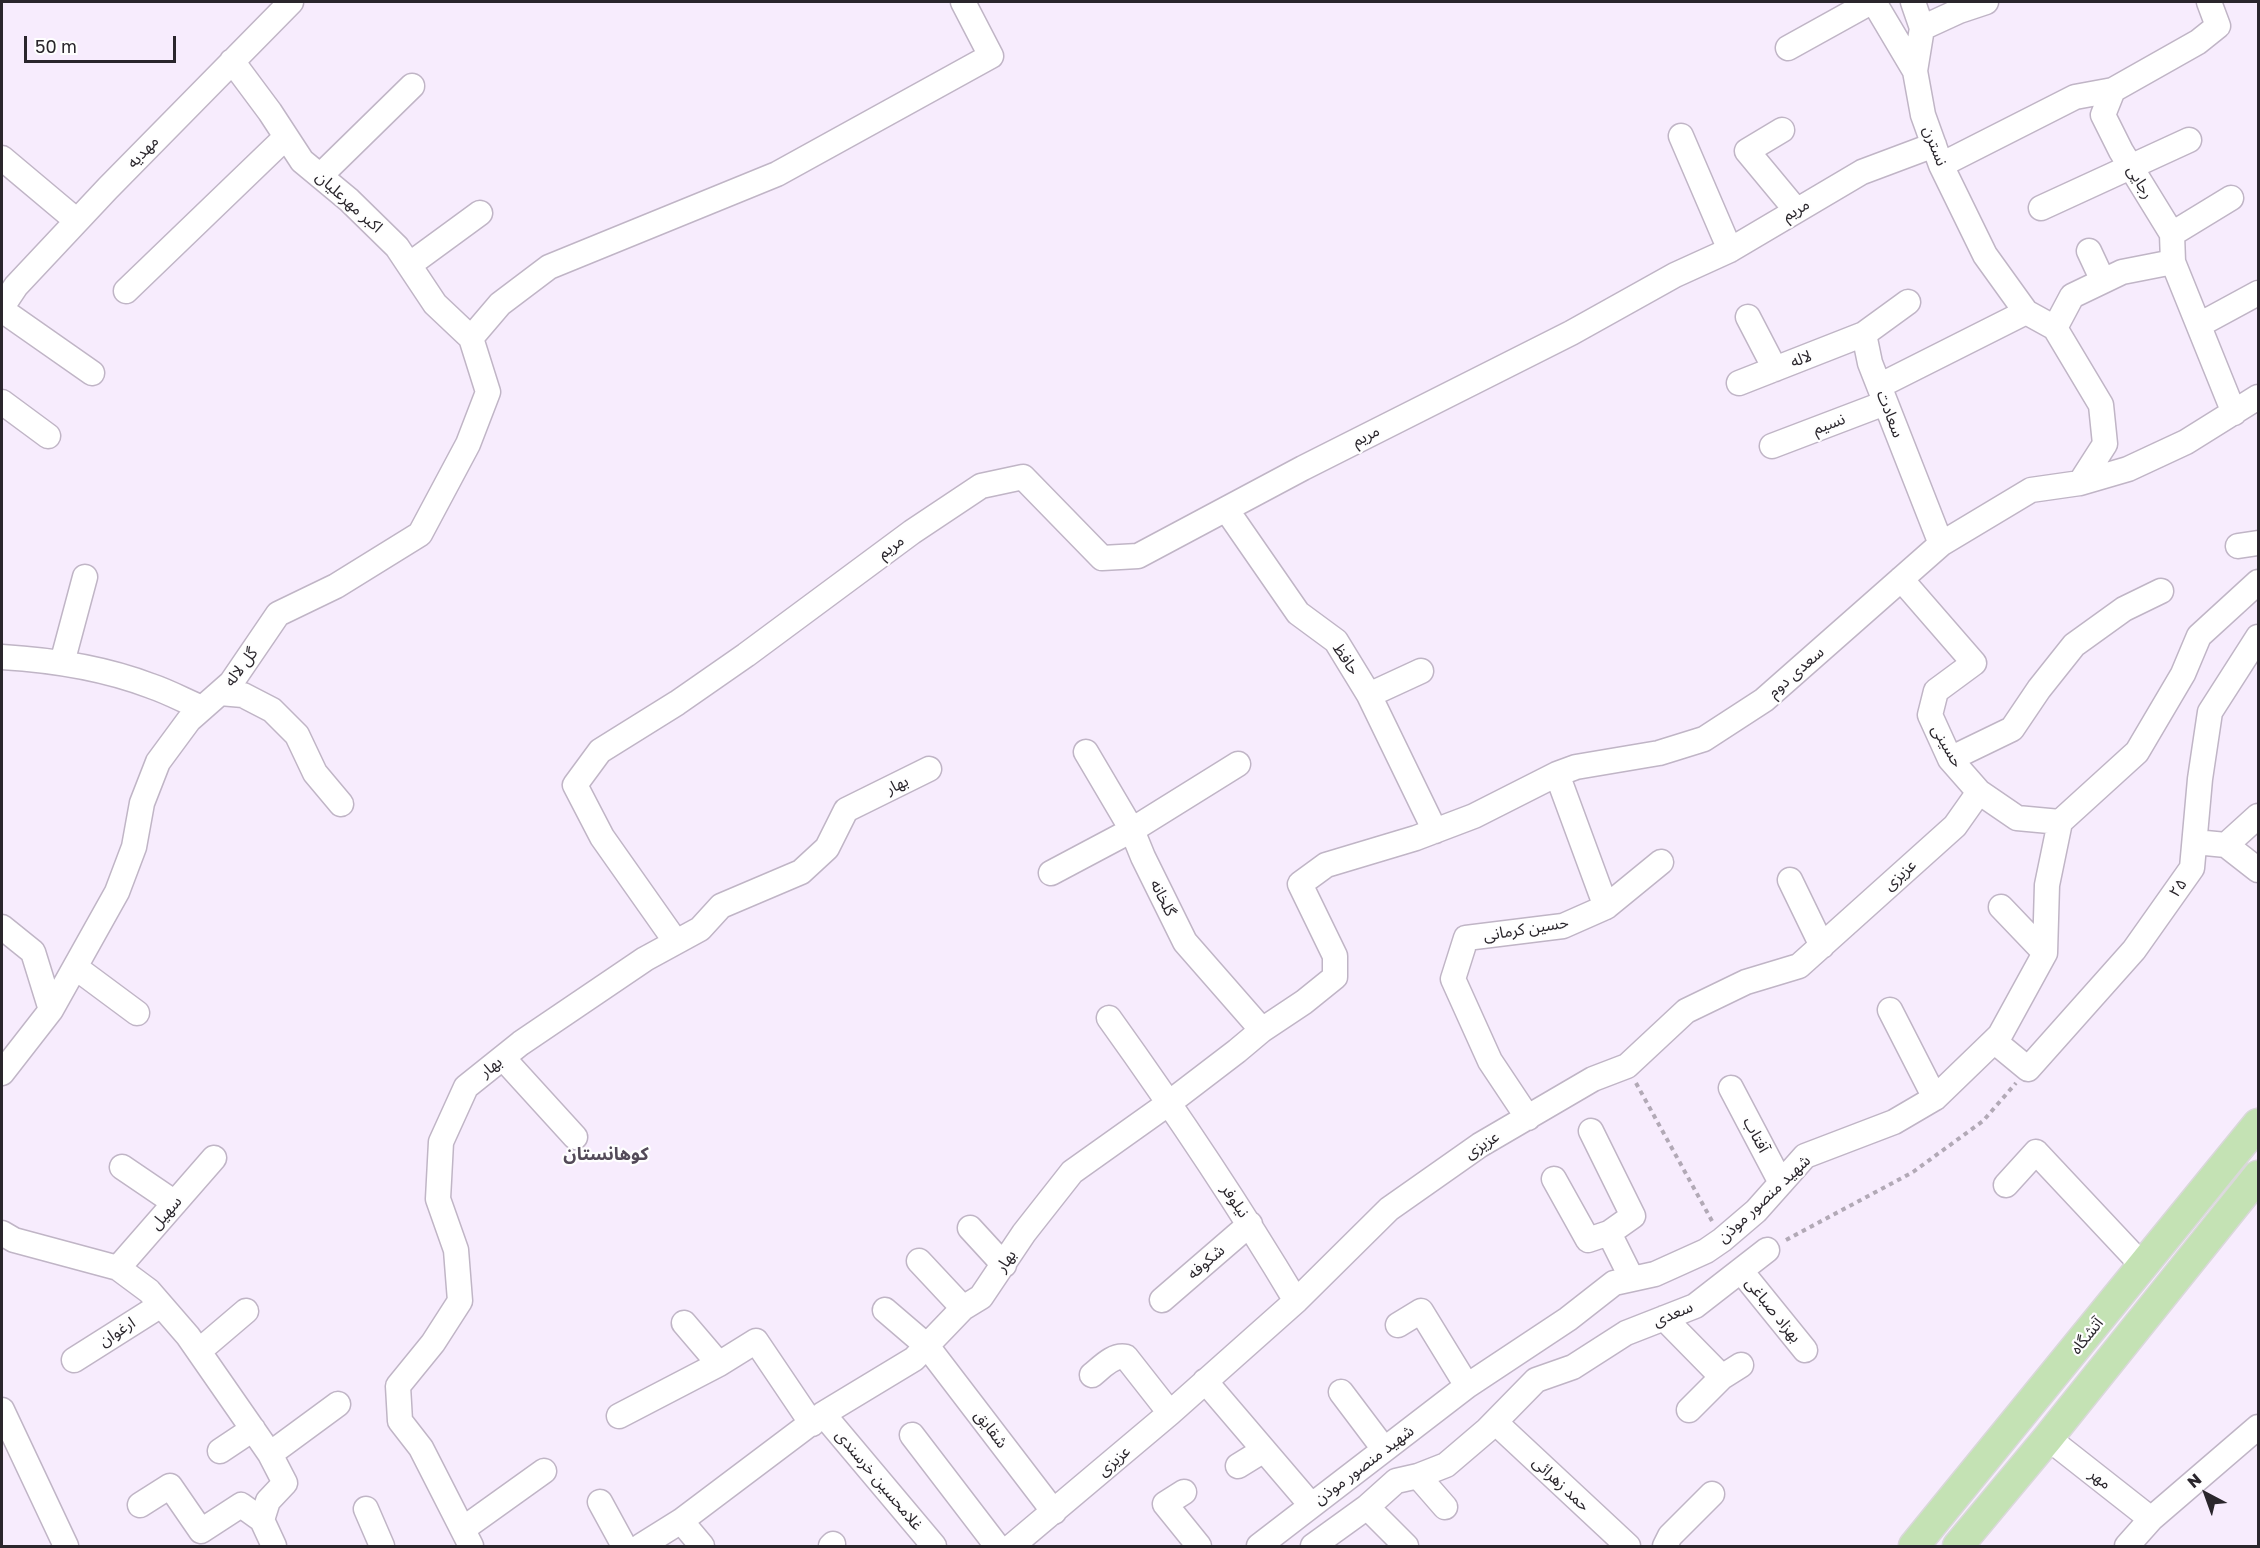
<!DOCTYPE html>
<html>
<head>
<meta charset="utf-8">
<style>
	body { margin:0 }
	#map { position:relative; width:2260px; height:1548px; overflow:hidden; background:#f7ecfd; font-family:"Golos Text",sans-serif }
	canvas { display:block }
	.frame { position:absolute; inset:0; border:3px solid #2a262c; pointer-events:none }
	.north { position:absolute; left:2176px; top:1464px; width:60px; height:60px; -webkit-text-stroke:4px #fefefe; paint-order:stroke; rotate:319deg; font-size:16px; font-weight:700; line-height:24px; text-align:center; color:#2a262c }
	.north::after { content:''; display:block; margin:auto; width:21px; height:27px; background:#2a262c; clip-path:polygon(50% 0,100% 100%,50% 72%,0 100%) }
	.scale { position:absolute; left:24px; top:36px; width:152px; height:27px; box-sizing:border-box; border:3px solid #2a262c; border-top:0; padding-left:8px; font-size:18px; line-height:21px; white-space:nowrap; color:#2a262c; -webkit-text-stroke:4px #fefefe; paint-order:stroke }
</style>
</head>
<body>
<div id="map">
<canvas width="2260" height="1548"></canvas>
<div class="frame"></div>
<div class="north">N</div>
<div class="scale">50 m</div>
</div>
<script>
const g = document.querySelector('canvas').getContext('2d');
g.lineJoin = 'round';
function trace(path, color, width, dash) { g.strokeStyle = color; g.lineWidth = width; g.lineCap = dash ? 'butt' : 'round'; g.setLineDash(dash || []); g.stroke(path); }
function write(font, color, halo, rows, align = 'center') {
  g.font = font + ' "Golos Text","Noto Sans Arabic",sans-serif'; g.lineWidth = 4.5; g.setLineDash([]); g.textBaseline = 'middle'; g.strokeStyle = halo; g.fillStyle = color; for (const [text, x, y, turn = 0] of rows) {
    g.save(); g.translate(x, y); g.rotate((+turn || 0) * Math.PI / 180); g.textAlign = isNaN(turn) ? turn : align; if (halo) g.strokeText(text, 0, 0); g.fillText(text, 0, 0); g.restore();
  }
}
const path = new Path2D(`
	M 1636,1083 L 1712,1221
	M 1786,1240 L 1913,1172 L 1983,1121 L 2016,1083`);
const minor = new Path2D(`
	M 1874,2 L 1915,71
	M 1913,2 L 1922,28
	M 1986,2 L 1959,11 L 1922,28 L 1915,71 L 1923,115 L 1941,165 L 1985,255 L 2026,312
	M 2209,2 L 2218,26 L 2198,42 L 2113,90 L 2103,115 L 2121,151 L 2172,234 L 2173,262 L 2234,413
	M 1788,48 L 1871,2
	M 1782,130 L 1747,151 L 1796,210
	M 1681,136 L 1730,250
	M 2,158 L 77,221
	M 1941,165 L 2075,97 L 2113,90
	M 320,176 L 412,86
	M 2041,208 L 2189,140
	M 2172,234 L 2231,198
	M 2089,251 L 2103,281
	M 409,265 L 480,213
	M 126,291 L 286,137
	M 1908,302 L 1864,334 L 1870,363 L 1941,544
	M 2,307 L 16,286 L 108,188 L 291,2
	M 2,310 L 92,373
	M 1748,317 L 1775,369
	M 2199,325 L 2258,293
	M 2055,328 L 2072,296 L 2122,272 L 2173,262
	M 471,338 L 500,304 L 549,267 L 777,174 L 991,56 L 963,2
	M 1739,383 L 1864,334
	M 1879,386 L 2026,312 L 2055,328 L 2101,405 L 2105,444 L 2080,483
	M 2,402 L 48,436
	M 1772,446 L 1885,403
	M 1226,509 L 1298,613 L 1336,641 L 1369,695 L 1435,831
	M 2238,546 L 2258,543
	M 1901,579 L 1974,663 L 1936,691 L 1930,715 L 1950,759 L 1979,792 L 2017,818 L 2060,822
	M 2,657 C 52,660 104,668 151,686 C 169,692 185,701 202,708
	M 62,663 L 85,577
	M 220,693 L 243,695 L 272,710 L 297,735 L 315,773 L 341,804
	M 1369,695 L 1421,671
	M 1086,752 L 1132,830 L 1143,857 L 1185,942 L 1262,1030
	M 1950,759 L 2012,729 L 2039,689 L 2074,645 L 2124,609 L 2161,591
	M 2195,842 L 2226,845 L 2258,870
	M 2226,845 L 2258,816
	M 1051,873 L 1132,830 L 1238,764
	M 1790,880 L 1822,946
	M 1606,907 L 1661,862
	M 2001,907 L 2045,953
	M 2,927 L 33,952 L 51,1010
	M 676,942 L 602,837 L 575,785 L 600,751 L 677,703 L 746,655 L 912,532 L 981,486 L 1023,477 L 1102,558 L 1138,556 L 1303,468 L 1571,333 L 1675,275 L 1730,250 L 1862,172 L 1934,145
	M 75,967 L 137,1013
	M 1890,1010 L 1935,1098
	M 1109,1018 C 1175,1110 1238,1204 1296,1301
	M 1994,1041 L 2028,1069 L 2134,950 L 2192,868 L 2200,779 L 2210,712 L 2258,637
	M 503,1058 L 575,1137
	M 2,1073 L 51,1010 L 117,892 L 134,847 L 142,803 L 158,762 L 189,720 L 231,683 L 278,614 L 336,586 L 420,534 L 468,444 L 488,392 L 471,338 L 435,304 L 397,247 L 349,200 L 302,161 L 270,112 L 232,61
	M 1731,1088 L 1781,1183
	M 1528,1118 L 1490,1061 L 1453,979 L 1466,938 L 1563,926 L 1606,907 L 1557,774
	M 122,1167 L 175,1203
	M 1554,1179 L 1588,1240 L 1609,1233 L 1633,1216 L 1591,1131
	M 2006,1185 L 2036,1152 L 2143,1266
	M 970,1228 L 1004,1265
	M 2,1233 L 14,1240 L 118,1268 L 149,1291 L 188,1336 L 270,1454 L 285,1483 L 268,1501 L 262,1520 L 274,1546
	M 1609,1233 L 1632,1279
	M 919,1261 L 963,1308
	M 118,1268 L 214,1158
	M 1741,1271 L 1805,1350
	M 1162,1300 L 1250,1224
	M 885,1310 L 927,1346 L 1054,1512
	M 1664,1318 L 1722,1377
	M 684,1323 L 719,1364
	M 1398,1325 L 1421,1311 L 1467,1386
	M 199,1351 L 246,1311
	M 74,1360 L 161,1305
	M 1092,1375 C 1101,1368 1113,1354 1126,1357 L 1170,1413
	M 1205,1381 L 1311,1505
	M 1341,1392 L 1384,1449
	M 2,1410 L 66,1546
	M 1689,1410 L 1722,1377 L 1741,1365
	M 823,1414 L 934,1546
	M 619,1416 L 719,1364 L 756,1341 L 812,1424
	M 1495,1422 L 1628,1546
	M 912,1435 L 997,1546
	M 2048,1438 L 2151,1519
	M 220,1451 L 253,1429
	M 270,1454 L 338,1404
	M 1238,1466 L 1264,1450
	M 1418,1476 L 1445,1507
	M 1184,1492 L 1165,1504 L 1199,1546
	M 600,1502 L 624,1546
	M 140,1505 L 170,1486 L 201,1531 L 241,1505 L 262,1520
	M 1367,1507 L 1406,1546
	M 366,1509 L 382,1546
	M 681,1521 L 702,1546
	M 463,1529 L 544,1471
	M 471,1546 L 421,1448 L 400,1421 L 398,1386 L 433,1343 L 460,1301 L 456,1250 L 438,1199 L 441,1142 L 466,1087 L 521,1043 L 645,959 L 700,929 L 721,906 L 801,872 L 827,848 L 846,810 L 929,769
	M 641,1546 L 681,1521 L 823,1414 L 914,1359 L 963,1308 L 981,1297 L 1024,1233 L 1072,1172 L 1169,1103 L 1237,1051 L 1262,1030 L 1304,1002 L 1335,977 L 1335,956 L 1300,884 L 1326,865 L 1416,838 L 1474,816 L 1557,774 L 1576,767 L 1659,753 L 1704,739 L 1764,700 L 1941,544 L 2031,490 L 2080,483 L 2128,469 L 2186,442 L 2258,397
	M 831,1546 L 833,1544
	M 1012,1546 L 1170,1413 L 1296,1301 L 1389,1209 L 1480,1145 L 1593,1079 L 1627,1066 L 1686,1011 L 1746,982 L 1799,966 L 1955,826 L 1979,792
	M 1259,1546 L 1467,1386 L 1568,1319 L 1614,1283 L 1655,1274 L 1706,1251 L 1722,1240 L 1756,1211 L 1805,1156 L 1894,1122 L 1935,1098 L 1994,1041 L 2000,1035 L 2045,953 L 2047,885 L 2060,822 L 2137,752 L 2183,674 L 2199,636 L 2258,582
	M 1313,1546 L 1367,1507 L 1396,1481 L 1418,1476 L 1446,1465 L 1487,1430 L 1536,1380 L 1573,1367 L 1626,1333 L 1695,1306 L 1767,1250
	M 1665,1546 L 1670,1536 L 1712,1494
	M 2127,1546 L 2151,1519 L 2258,1427`);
const major = new Path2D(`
	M 1914,1546 L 2258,1124
	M 1958,1546 L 2048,1438 L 2258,1176`);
const streetNames = [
	["نسترن",1935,146,69],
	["مهدیه",143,152,-46],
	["رجایی",2140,182,59],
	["اکبر مهرعلیان",349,202,42],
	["مریم",1796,210,-31],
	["لاله",1801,359,-21],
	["سعادت",1890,414,69],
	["نسیم",1829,424,-21],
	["مریم",1366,436,-27],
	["مریم",891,547,-37],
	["حافظ",1346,659,56],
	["گل لاله",241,667,-53],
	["سعدی دوم",1796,672,-41],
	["حسینی",1947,746,60],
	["بهار",897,785,-26],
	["عزیزی",1900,875,-42],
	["۲۵",2178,888,-55],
	["گلخانه",1163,898,64],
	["حسین کرمانی",1526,929,-9],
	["بهار",491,1067,-38],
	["آفتاب",1756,1135,62],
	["عزیزی",1482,1145,-32],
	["شهید منصور موذن",1764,1199,-43],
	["نیلوفر",1235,1201,56],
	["سهیل",166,1213,-49],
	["بهار",1006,1261,-56],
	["شکوفه",1206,1262,-41],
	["بهزاد صباغی",1773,1310,51],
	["سعدی",1673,1314,-23],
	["ارغوان",117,1332,-33],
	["آتشگاه",2087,1336,-51],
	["شقایق",991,1429,53],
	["عزیزی",1114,1461,-41],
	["شهید منصور موذن",1364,1465,-37],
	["مهر",2100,1479,38],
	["غلامحسین خرسندی",879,1480,50],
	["حمد زهرائی",1561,1484,43]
];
const neighbourhoodNames = [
	["کوهانستان",606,1154]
];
trace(minor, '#c0b5c6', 27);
trace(major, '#d9d8d9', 33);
trace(path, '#b2a9b6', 4, [4.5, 4.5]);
trace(minor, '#fff', 24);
trace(major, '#c4e2b4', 30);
write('16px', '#2a262c', '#fefefe', streetNames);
write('bold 18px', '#534a58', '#fefefe', neighbourhoodNames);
</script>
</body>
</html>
